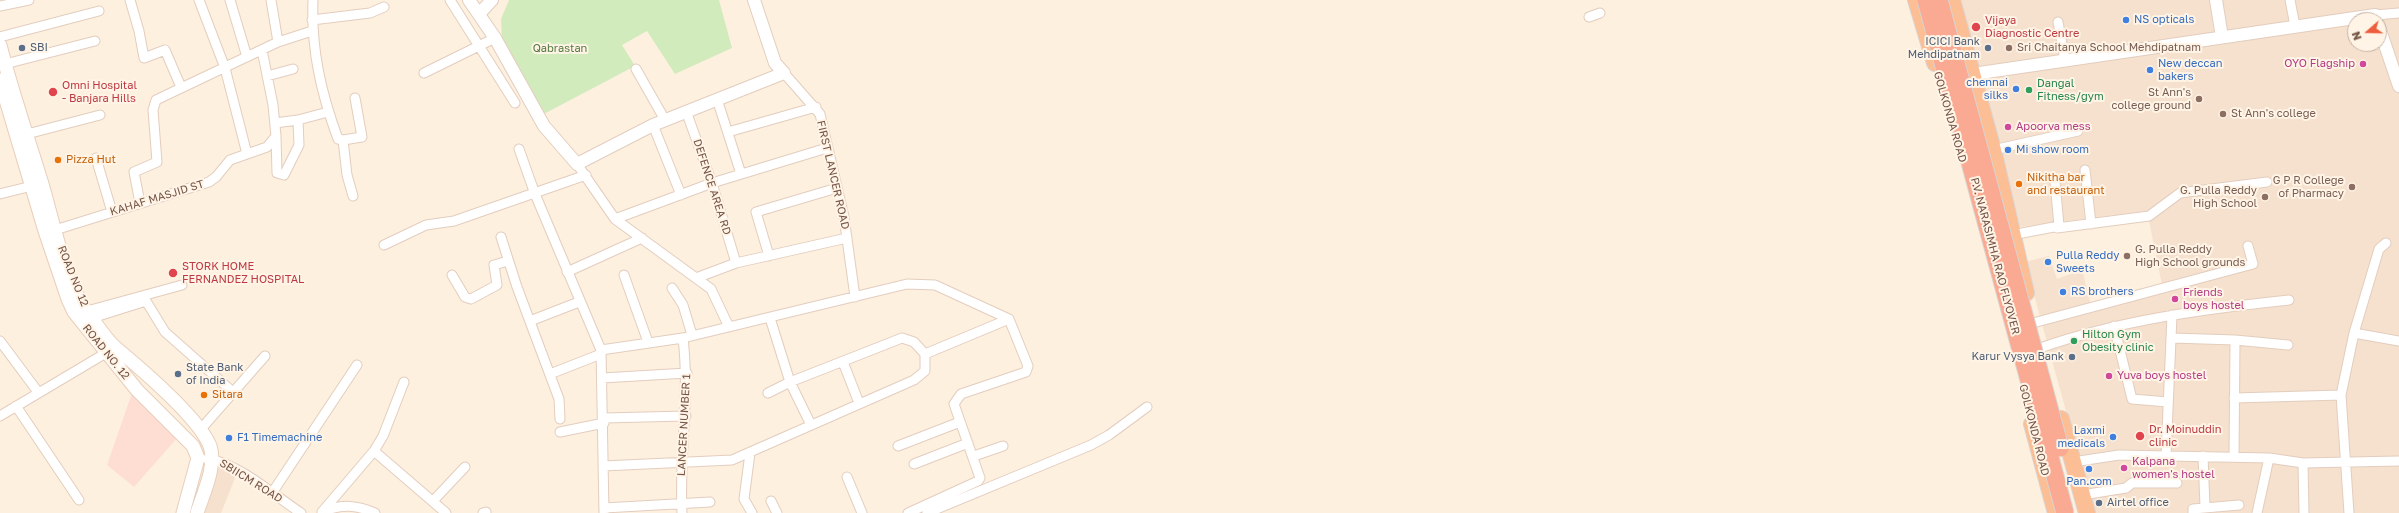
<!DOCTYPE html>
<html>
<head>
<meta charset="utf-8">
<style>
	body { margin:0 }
	#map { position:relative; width:2399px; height:513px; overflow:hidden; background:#fdf0df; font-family:"Golos Text",sans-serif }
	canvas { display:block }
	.north { position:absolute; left:2347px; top:12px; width:40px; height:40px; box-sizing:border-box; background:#fff4e6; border:1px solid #c7b4a6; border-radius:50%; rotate:250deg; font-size:11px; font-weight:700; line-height:16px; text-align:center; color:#745446 }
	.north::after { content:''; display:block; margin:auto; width:14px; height:18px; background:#ed5e3e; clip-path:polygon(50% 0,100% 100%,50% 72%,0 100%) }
</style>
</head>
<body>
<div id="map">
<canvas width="2399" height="513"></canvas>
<div class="north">N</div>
</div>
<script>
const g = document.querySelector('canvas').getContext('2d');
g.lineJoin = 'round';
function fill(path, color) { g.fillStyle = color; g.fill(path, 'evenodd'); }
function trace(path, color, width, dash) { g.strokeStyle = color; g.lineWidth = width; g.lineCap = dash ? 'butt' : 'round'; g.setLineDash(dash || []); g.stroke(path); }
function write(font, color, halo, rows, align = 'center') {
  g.font = font + ' "Golos Text",sans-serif'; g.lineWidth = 4; g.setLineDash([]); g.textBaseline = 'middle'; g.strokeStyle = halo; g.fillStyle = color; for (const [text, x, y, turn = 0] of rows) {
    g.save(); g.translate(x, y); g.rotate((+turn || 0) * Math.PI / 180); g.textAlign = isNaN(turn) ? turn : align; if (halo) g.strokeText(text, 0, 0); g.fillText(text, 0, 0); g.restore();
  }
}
const residential = new Path2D(`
	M 1960,0 L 2399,0 L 2399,513 L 2094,513 L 2025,262 L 2049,256 L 2057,279 L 2082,270 L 2092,309 L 2163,290 L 2147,211 L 2020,227 ZM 2355,20 L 2379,20 L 2379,44 L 2355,44 Z
	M 219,467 L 237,473 L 221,513 L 203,513 Z`);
const commercial = new Path2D(`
	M 132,393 L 178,437 L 134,487 L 107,465 Z`);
const green = new Path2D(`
	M 509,0 L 719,0 L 732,48 L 675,74 L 647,31 L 622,45 L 635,66 L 540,116 L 502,42 L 501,19 Z`);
const minor = new Path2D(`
	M 130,0 L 139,31 L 144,58 L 165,50 L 181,87
	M 199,0 L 225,68 L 247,154
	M 230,0 L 247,57
	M 271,0 L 278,42
	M 313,0 C 311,49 321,93 338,139 L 343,140 L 347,175 L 353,196
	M 450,0 L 515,103
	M 2290,0 L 2295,26
	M 0,6 L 29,0
	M 2375,15 L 2399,13
	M 1589,17 L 1600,13
	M 312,20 L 370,13 L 384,7
	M 2058,22 L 2065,60
	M 0,37 L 99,11
	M 5,64 L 95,41
	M 636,69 L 665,120
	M 424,73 L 495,38
	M 784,73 L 820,114 L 844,217 L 855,297
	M 267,76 L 293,69
	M 717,99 L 741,174
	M 686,111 L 712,183 L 736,263
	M 275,123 L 298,120 L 328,112
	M 653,125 L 681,195
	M 728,132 L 816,107
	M 27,134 L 100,115
	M 276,136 L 277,173 L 284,175 L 299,145 L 298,120
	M 343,140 L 362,137 L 355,98
	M 519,149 L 535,194 L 601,350 L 604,513
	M 1993,150 L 2078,131
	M 96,158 L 112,212
	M 577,164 L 615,219 L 711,289 L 729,327
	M 2085,170 L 2091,224
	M 0,194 L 36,185
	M 140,203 L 134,172 L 157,162 L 153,110 L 156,100 L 278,42 L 312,31
	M 615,219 L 712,183 L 827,148
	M 2057,228 L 2149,216 L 2180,193 L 2267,182
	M 55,230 L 209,182 L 216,177 L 230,160 L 267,147 L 276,136 L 273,105 L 262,50
	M 2012,235 L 2059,226 L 2055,182
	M 501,237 L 517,287 L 559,399 L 560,419
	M 384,245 L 426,225 L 454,221 L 586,175
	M 769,256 L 756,212 L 837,188
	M 567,272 L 642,238
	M 452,275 L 465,297 L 471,299 L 497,285 L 494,265 L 508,261
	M 624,275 L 648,342
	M 696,278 L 736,263 L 847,238
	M 672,288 L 683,305 L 692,335
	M 146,301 L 165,332 L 233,392
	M 87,311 L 182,285
	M 92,318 L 146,301
	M 770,318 L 790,382 L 811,425
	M 530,321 L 579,302
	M 2033,323 L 2253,264 L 2248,246
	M 2114,326 L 2132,399 L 2168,402
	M 2354,333 L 2399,341
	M 2172,338 L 2235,340 L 2288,345
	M 0,341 L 38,392
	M 2040,348 C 2120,320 2205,309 2289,300
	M 601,350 L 683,338 L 907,284 L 935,285 L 1009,319 L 1028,366 L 1026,372 L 961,394 L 954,404 L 980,478 L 978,481 L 908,513
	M 925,354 L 1009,319
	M 843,362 L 859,403
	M 550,374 L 601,354
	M 602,378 L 687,373
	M 2234,398 L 2341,395
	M 16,406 L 79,500
	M 0,416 L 111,350
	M 604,418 L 686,416
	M 201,429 L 265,356
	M 560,432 L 604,423
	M 898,446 L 960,422
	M 374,451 L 446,513
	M 750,453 L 744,499 L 752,513
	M 974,456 L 1003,446
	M 2166,456 L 2172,315
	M 2203,456 L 2205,507
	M 2234,457 L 2235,340
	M 207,459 C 237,462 275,496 301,513
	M 2073,462 L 2119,455 L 2269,458 L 2303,463 L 2399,461
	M 2303,463 L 2304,513
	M 914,464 L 968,443
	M 603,466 L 732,460 L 914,380 L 925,371 L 925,354 L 914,342 L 902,338 L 790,382 L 768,393
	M 847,477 L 862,513
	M 272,493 L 357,365
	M 2082,495 L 2126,488 L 2132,483 L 2177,483
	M 433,501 L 465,467
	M 771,501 L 777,513
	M 604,508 L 710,502
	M 324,511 C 343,504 357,505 375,513
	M 322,512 L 374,451 L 383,436 L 404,382
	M 483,513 L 486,512
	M 682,513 C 679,453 690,398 683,338
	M 927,513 L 1091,445 L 1109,435 L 1147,407
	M 2193,513 L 2193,509 L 2239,505
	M 2257,513 L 2269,458
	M 2349,513 L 2341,395 L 2354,333 L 2379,249 L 2386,243`);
const tertiary = new Path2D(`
	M 469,0 L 495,38 L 544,126 L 577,164 L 653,125 L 784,73 L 775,63 L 754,0
	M 2216,0 L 2222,37
	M 479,14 L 492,0
	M 2379,27 L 2399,86
	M 1973,74 L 2375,15 L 2377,20`);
const secondary = new Path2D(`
	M 0,45 C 12,92 28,138 42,184 C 53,221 65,282 87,312 C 96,323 105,339 116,348 C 140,368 199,418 210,446 C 217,465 203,494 197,513
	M 0,80 L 45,231 L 68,299 L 74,312 L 137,390 L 193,446 L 198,458 L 183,513`);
const trunk = new Path2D(`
	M 1916,0 L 1935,63
	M 1952,0 L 1993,150 L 2026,293
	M 2061,419 L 2087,513
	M 2032,424 L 2056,513`);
const motorwayBridge = new Path2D(`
	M 1926,0 L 2065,513
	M 1939,0 L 2060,448`);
const markers = [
	[2126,20,4,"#3f7fe0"],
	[1976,27,5,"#e0444e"],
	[22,48,4,"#5c6f8a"],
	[1988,48,4,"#5c6f8a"],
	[2009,48,4,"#8d6e63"],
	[2363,64,4,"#d1479c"],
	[2150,70,4,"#3f7fe0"],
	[2016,89,4,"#3f7fe0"],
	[2029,90,4,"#2e9e5b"],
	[53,92,5,"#e0444e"],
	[2199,99,4,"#8d6e63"],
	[2223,114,4,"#8d6e63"],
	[2008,127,4,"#d1479c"],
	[2008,150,4,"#3f7fe0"],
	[58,160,4,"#e8710a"],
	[2019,184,4,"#e8710a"],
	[2352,187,4,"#8d6e63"],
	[2265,197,4,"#8d6e63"],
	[2127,256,4,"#8d6e63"],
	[2048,262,4,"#3f7fe0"],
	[173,273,5,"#e0444e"],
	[2063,292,4,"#3f7fe0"],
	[2175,299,4,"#d1479c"],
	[2074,341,4,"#2e9e5b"],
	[2072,357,4,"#5c6f8a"],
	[178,374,4,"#5c6f8a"],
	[2109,376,4,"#d1479c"],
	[204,395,4,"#e8710a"],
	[2140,436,5,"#e0444e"],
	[2113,437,4,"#3f7fe0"],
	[229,438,4,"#3f7fe0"],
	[2124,468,4,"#d1479c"],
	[2089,469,4,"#3f7fe0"],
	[2099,503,4,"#5c6f8a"]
];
const shopNames = [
	["NS opticals",2134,20],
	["New deccan",2158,64],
	["bakers",2158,77],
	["chennai",2008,83,"right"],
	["silks",2008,96,"right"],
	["Mi show room",2016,150],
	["Pulla Reddy",2056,256],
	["Sweets",2056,269],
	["RS brothers",2071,292],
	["Laxmi",2105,431,"right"],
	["medicals",2105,444,"right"],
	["F1 Timemachine",237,438],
	["Pan.com",2089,482,"center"]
];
const healthNames = [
	["Vijaya",1985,21],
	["Diagnostic Centre",1985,34],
	["Omni Hospital",62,86],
	["- Banjara Hills",62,99],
	["STORK HOME",182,267],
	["FERNANDEZ HOSPITAL",182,280],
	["Dr. Moinuddin",2149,430],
	["clinic",2149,443]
];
const serviceNames = [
	["ICICI Bank",1980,42,"right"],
	["Mehdipatnam",1980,55,"right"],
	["SBI",30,48],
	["Karur Vysya Bank",2064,357,"right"],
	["State Bank",186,368],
	["of India",186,381],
	["Airtel office",2107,503]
];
const educationNames = [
	["Sri Chaitanya School Mehdipatnam",2017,48],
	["St Ann's",2191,93,"right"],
	["college ground",2191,106,"right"],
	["St Ann's college",2231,114],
	["G P R College",2344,181,"right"],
	["of Pharmacy",2344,194,"right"],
	["G. Pulla Reddy",2257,191,"right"],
	["High School",2257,204,"right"],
	["G. Pulla Reddy",2135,250],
	["High School grounds",2135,263]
];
const parkNames = [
	["Qabrastan",560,49]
];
const hotelNames = [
	["OYO Flagship",2355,64,"right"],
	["Apoorva mess",2016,127],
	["Friends",2183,293],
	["boys hostel",2183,306],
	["Yuva boys hostel",2117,376],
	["Kalpana",2132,462],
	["women's hostel",2132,475]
];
const leisureNames = [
	["Dangal",2037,84],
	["Fitness/gym",2037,97],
	["Hilton Gym",2082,335],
	["Obesity clinic",2082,348]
];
const streetNames = [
	["GOLKONDA ROAD",1950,117,74],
	["FIRST LANCER ROAD",833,175,77],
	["DEFENCE AREA RD",712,187,72],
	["KAHAF MASJID ST",157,198,-17],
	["P.V. NARASIMHA RAO FLYOVER",1995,256,75],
	["ROAD NO 12",73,276,68],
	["ROAD NO. 12",106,352,51],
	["LANCER NUMBER 1",684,425,-87],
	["GOLKONDA ROAD",2034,430,76],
	["SBIICM ROAD",251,481,32]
];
const foodNames = [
	["Pizza Hut",66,160],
	["Nikitha bar",2027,178],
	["and restaurant",2027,191],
	["Sitara",212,395]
];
fill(residential, '#f5e1cd');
fill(commercial, '#feddd2');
fill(green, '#d2ebbd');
trace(minor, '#e3cdbe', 11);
trace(tertiary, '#e3cdbe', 14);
trace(secondary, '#e8cebb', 15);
trace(trunk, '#dbd3cf', 18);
trace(minor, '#fff', 9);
trace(tertiary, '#fff', 12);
trace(secondary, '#fff', 13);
trace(trunk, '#fcbe94', 16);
trace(motorwayBridge, '#dbd3cf', 19, []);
trace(motorwayBridge, '#faa993', 17);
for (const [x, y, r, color] of markers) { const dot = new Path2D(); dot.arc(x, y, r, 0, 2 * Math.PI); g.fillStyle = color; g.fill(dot); trace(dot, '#fff4e6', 1.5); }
write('11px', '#366cbe', '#fff4e6', shopNames, 'left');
write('11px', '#be3a42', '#fff4e6', healthNames, 'left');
write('11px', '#4e5e75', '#fff4e6', serviceNames, 'left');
write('11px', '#785e54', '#fff4e6', educationNames, 'left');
write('11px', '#527a3e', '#fff4e6', parkNames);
write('11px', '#b23c85', '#fff4e6', hotelNames, 'left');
write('11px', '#27864d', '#fff4e6', leisureNames, 'left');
write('11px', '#745446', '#fff4e6', streetNames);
write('11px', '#c56008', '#fff4e6', foodNames, 'left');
</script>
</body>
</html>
